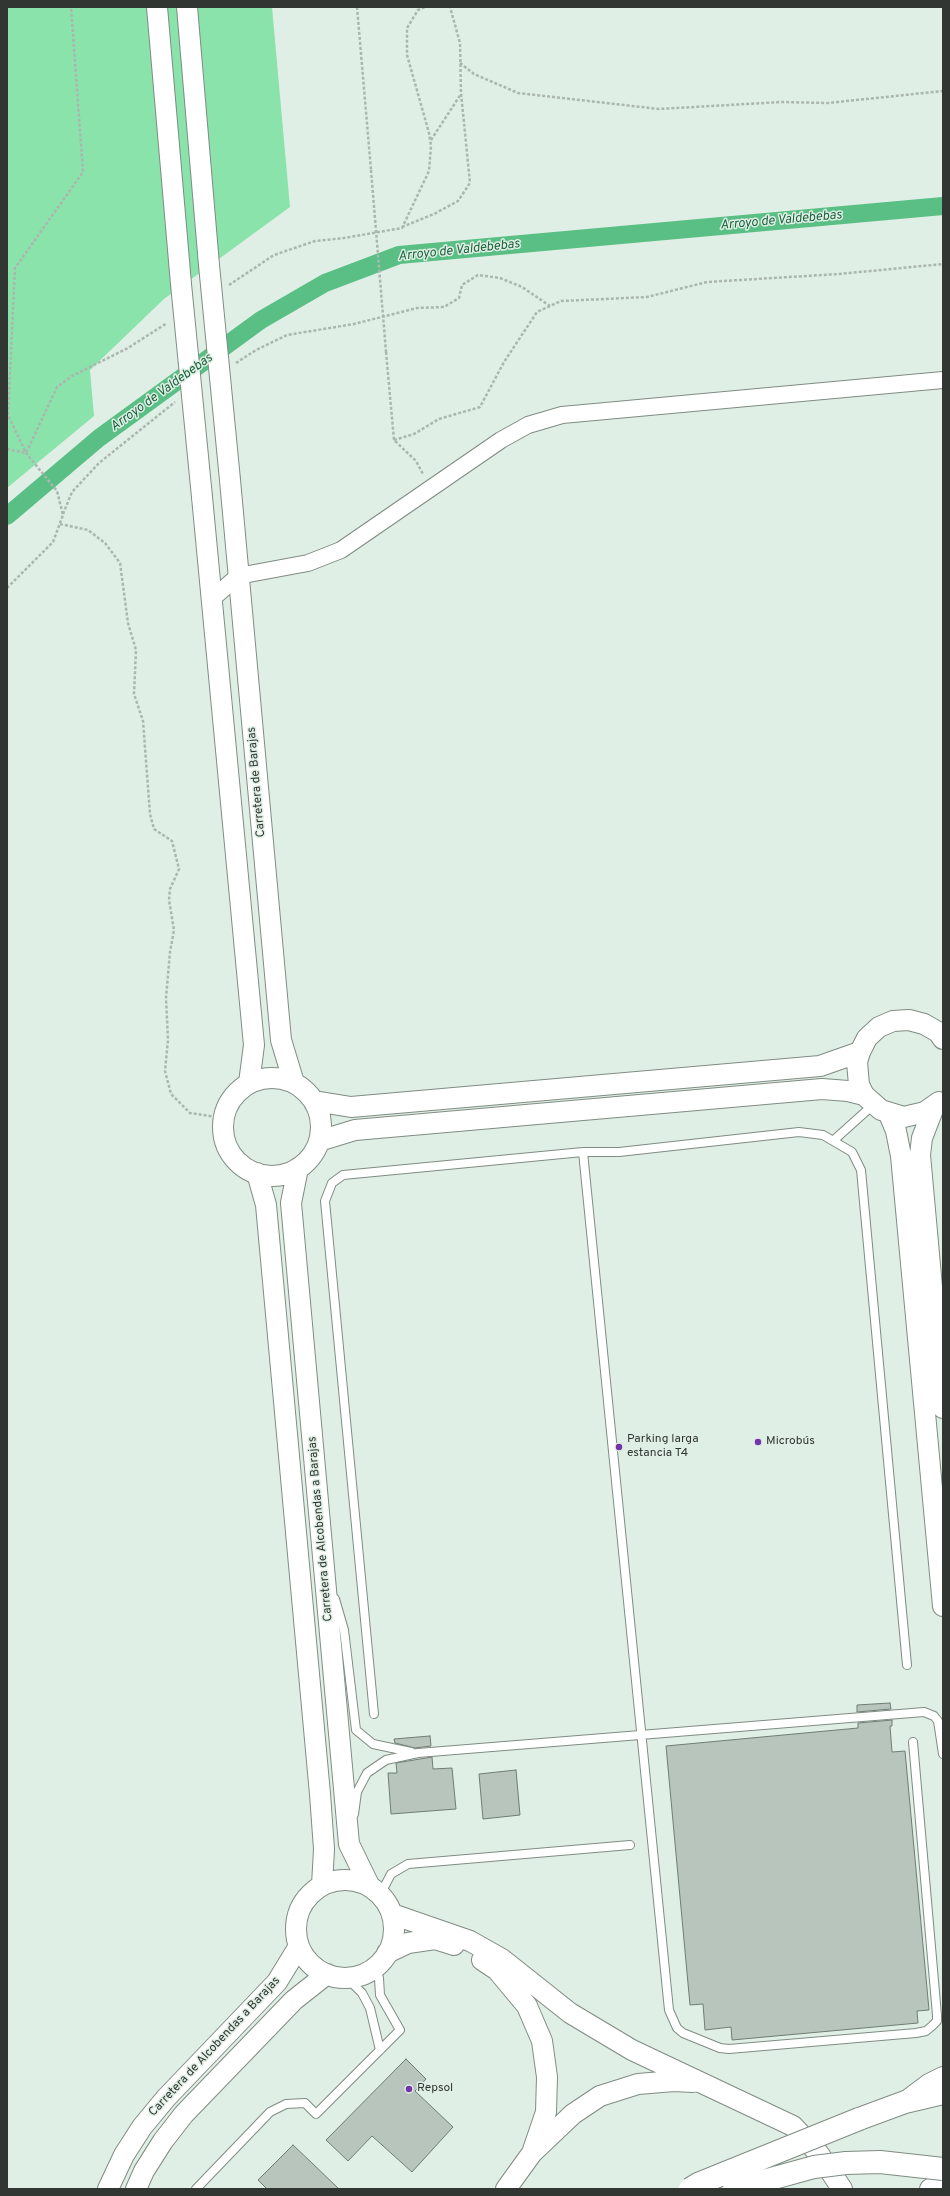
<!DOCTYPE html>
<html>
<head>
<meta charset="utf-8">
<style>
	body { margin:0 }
	#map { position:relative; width:950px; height:2196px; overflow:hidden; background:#e0efe5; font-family:Overpass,sans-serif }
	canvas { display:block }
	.frame { position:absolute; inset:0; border:8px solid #313632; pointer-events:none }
</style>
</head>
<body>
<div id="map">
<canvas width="950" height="2196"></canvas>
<div class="frame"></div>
</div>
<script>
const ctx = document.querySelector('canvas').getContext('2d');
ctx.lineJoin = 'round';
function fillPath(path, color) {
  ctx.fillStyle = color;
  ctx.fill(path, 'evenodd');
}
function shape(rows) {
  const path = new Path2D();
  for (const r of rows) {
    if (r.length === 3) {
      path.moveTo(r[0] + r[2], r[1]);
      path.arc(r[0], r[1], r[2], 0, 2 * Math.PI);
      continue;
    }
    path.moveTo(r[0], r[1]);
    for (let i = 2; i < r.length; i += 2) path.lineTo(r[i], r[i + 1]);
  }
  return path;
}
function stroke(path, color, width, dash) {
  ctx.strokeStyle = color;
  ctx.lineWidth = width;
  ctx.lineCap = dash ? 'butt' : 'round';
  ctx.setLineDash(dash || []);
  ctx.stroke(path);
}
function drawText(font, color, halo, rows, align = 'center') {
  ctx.font = font + ' Overpass,sans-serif';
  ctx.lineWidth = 3;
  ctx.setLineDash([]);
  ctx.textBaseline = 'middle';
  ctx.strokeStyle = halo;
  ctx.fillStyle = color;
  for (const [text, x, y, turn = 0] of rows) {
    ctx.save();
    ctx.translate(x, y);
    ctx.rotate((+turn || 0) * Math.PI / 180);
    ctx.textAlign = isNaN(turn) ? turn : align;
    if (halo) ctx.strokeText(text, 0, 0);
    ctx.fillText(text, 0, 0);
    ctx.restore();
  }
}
fillPath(shape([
	[7,7,272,7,290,207,164,299,90,370,94,416,7,488]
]), '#8be3ac');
stroke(shape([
	[7,516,99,438,261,320,325,283,399,255,943,206]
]), '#5abf84', 18);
const building = shape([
	[890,1703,891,1709,857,1712,857,1705,890,1703],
	[892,1720,892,1726,890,1726,892,1752,905,1751,929,2010,917,2011,918,2023,732,2040,731,2027,705,2030,703,2004,690,2005,666,1746,858,1728,858,1723,892,1720],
	[430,1736,431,1746,415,1748,395,1743,394,1739,430,1736],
	[432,1757,433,1769,452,1768,456,1809,391,1814,388,1773,397,1773,396,1763,432,1757],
	[516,1770,520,1815,483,1819,479,1774,516,1770],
	[406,2059,426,2079,415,2091,453,2127,412,2172,372,2136,348,2161,326,2140,406,2059],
	[293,2145,312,2163,339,2189,267,2189,258,2180,293,2145]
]);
fillPath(building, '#b7c5bc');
stroke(building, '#6f7c73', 1);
const service = shape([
	[834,1140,873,1105],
	[583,1152,669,2010,677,2028,683,2033,720,2048,729,2049,916,2033,926,2031,932,2026,937,2021,937,2015,913,1742],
	[335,1599,344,1630,356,1730,373,1744,411,1752],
	[374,1714,325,1201,332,1183,343,1175,583,1152,619,1152,799,1132,823,1135,852,1152,861,1170,907,1665],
	[354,1814,357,1792,367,1773,386,1760,418,1753,924,1712,934,1716,938,1721,943,1754],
	[380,1895,391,1874,408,1864,630,1845],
	[346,1977,362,1993,370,2008,380,2050],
	[196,2189,270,2112,286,2104,305,2103,316,2114,400,2030,380,1995,379,1978,375,1967]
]);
const minor = shape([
	[212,599,238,576,308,563,341,550,501,440,528,425,562,415,943,380]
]);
const tertiary = shape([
	[157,7,181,284],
	[187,7,209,265],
	[230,480,281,1040,294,1083],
	[202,497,254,1045,249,1083],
	[272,1127,49],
	[314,1101,351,1107,820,1066,860,1052],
	[939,1102,925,1112,904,1117,881,1110,864,1095,859,1085,857,1062,860,1052,867,1038,879,1027,893,1021,909,1020,924,1024,938,1032,943,1039],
	[934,1107,922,1138,920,1155,943,1408],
	[889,1114,896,1131,901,1156,943,1606],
	[319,1141,355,1130,822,1089,848,1091,864,1095],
	[298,1168,291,1203,349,1844,370,1887],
	[257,1173,266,1205,320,1794,324,1849,322,1885],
	[345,1929,49],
	[392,1914,470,1941,502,1959,570,2013,632,2050,793,2126,819,2154,842,2189],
	[387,1953,408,1943,435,1939,454,1945],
	[482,1960,497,1970,527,2006,542,2041,547,2077,546,2112,532,2153],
	[905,2102,929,2084,943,2077],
	[108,2189,124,2155,142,2127,166,2098,277,1982,299,1946],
	[136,2189,144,2171,163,2141,184,2114,294,2000,327,1974],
	[506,2189,532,2153,573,2114,600,2096,638,2084,674,2081,693,2082],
	[930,2189,943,2181]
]);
const motorway = shape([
	[859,2119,905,2102,943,2093]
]);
stroke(service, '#7f8c83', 10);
stroke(minor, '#7f8c83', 18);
stroke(tertiary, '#7f8c83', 22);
stroke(motorway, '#7f8c83', 24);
stroke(shape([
	[357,7,371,170],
	[460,63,474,74,518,93,659,109,781,102,828,103,943,91],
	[431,140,461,94],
	[402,227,434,214,458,201,470,183,461,93,460,43,450,7],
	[229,285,274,255,315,241,344,238,402,228,429,171,431,146,429,133,407,55,407,28,418,10,425,7],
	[386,352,394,440,416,461,423,474],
	[236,363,256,350,287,335,354,324,417,308,444,307,459,298,462,285,478,275,500,278,522,287,550,306],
	[394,440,414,434,439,419,480,407,504,362,537,312,561,301,647,297,707,282,839,274,943,264],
	[7,449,26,453,57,387,72,376,128,348,167,323],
	[63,514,72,492,99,463,175,402],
	[60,524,88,530,105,543,120,563,128,623,136,650,134,694,143,721,150,814,154,829,172,841,179,869,170,889,169,900,174,930,170,952,166,998,168,1040,165,1071,171,1094,190,1113,224,1118],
	[7,588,53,542,63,515,57,491,26,453,8,415,15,268,83,172,71,7]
]), '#aab6ae', 2.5, [3, 2]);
stroke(service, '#fff', 8);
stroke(minor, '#fff', 16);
stroke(tertiary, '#fff', 20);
stroke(motorway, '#fff', 22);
const tertiaryBridge = shape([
	[209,265,230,480],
	[181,284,202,497]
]);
const motorwayBridge = shape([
	[690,2189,698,2184,859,2119],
	[734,2189,814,2167,846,2163,880,2162,943,2169]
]);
stroke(tertiaryBridge, '#7f8c83', 22, []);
stroke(motorwayBridge, '#7f8c83', 24, []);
stroke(shape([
	[371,170,386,352]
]), '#aab6ae', 2.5, [3, 2]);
stroke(tertiaryBridge, '#fff', 20);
stroke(motorwayBridge, '#fff', 22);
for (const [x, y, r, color] of [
	[758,1442,4,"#7434a9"],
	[619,1447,4,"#7434a9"],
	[409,2089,4,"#7434a9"]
]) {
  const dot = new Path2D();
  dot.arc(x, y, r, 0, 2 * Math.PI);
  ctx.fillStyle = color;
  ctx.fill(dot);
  stroke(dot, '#e0efe5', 1.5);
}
drawText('12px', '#313632', '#e0efe5', [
	["Carretera de Barajas",257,782,-95],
	["Carretera de Alcobendas a Barajas",321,1529,-95],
	["Carretera de Alcobendas a Barajas",215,2047,-47]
]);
drawText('12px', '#313632', '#e0efe5', [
	["Parking larga",627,1440],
	["estancia T4",627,1454],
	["Microbús",766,1442],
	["Repsol",417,2089]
], 'left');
drawText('italic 13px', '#1a633c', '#e0efe5', [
	["Arroyo de Valdebebas",781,221,-5],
	["Arroyo de Valdebebas",459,251,-6],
	["Arroyo de Valdebebas",162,393,-36]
]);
</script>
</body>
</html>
